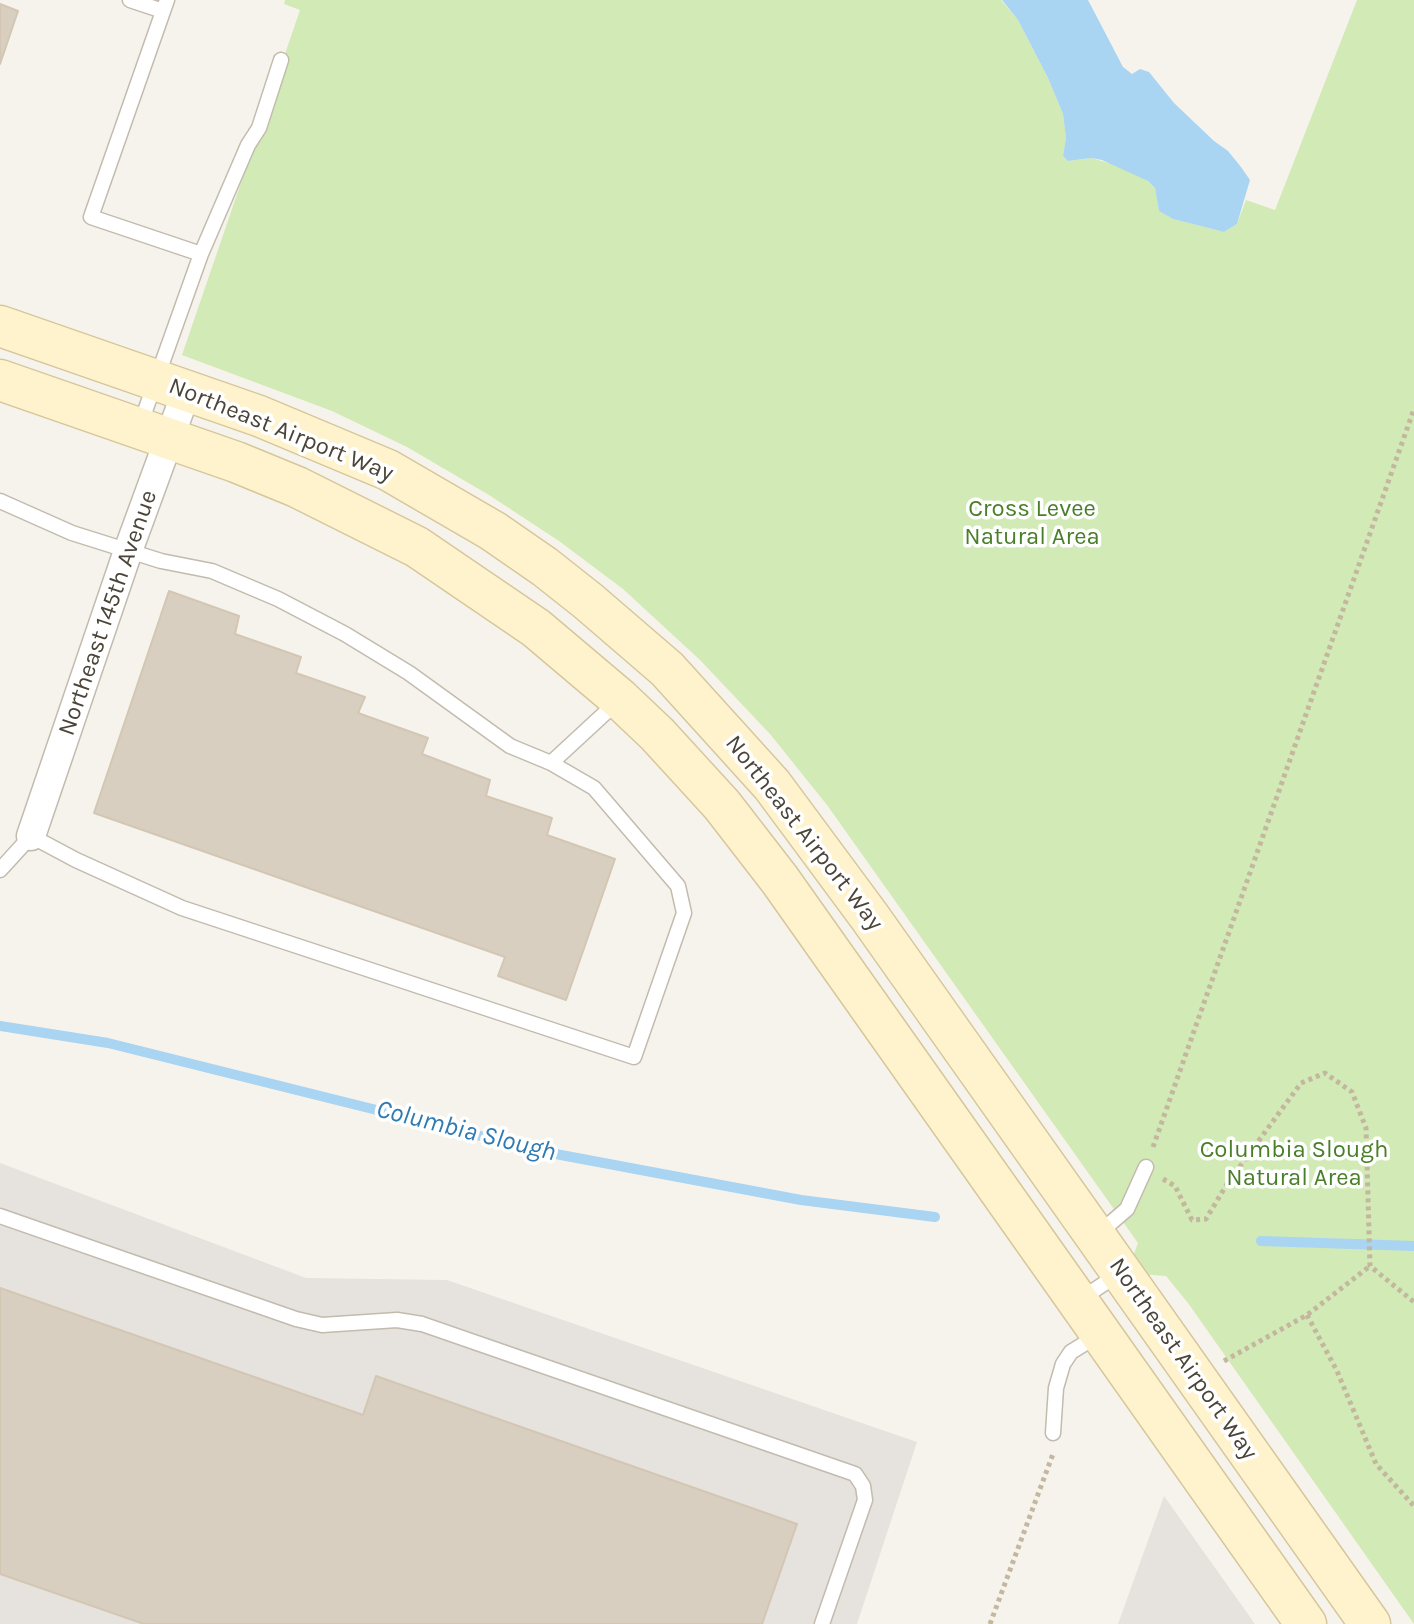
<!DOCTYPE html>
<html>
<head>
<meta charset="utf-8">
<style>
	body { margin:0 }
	canvas { display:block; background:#f6f3ec }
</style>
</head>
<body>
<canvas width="1414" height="1624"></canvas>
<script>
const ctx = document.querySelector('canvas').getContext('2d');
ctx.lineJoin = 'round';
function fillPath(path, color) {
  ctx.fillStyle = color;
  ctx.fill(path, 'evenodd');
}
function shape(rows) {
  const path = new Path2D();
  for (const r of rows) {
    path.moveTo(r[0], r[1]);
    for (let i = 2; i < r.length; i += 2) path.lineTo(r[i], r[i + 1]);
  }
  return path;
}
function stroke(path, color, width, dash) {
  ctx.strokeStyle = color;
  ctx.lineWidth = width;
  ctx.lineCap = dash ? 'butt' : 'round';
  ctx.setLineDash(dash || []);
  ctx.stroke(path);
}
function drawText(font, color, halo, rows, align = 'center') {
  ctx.font = font + ' Karla,sans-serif';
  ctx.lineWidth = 7;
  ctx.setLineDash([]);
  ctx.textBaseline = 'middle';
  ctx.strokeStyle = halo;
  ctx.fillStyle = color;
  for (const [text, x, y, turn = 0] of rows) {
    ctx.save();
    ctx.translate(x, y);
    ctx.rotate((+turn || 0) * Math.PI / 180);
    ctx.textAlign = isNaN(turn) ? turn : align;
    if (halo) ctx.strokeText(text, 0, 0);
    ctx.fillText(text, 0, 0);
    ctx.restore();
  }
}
fillPath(shape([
	[0,1163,306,1278,447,1280,917,1442,857,1624,0,1624],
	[1164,1496,1255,1624,1118,1624]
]), '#e6e2dd');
fillPath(shape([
	[285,0,1001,0,1018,20,1048,78,1063,114,1066,138,1063,156,1068,161,1091,158,1123,167,1148,181,1155,188,1159,211,1173,219,1224,232,1237,224,1246,200,1275,210,1357,0,1414,0,1414,1624,1188,1303,1166,1276,1127,1273,1138,1243,827,805,770,734,700,660,623,589,559,541,489,495,407,447,332,411,182,355,300,10,284,4]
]), '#d2eab5');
fillPath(shape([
	[1002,0,1088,0,1123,67,1132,74,1140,69,1149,72,1174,103,1214,141,1228,151,1241,167,1250,180,1237,224,1224,232,1173,219,1159,211,1155,188,1148,181,1102,160,1091,158,1068,161,1063,156,1066,138,1063,114,1048,78,1018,20]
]), '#a9d4f2');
stroke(shape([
	[0,1026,108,1043,545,1152,801,1200,935,1217],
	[1261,1241,1414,1246]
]), '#a9d4f2', 10);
const building = shape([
	[0,4,18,11,0,64,0,4],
	[169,591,239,616,235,634,301,657,296,673,365,697,358,713,428,738,422,754,490,780,486,796,552,818,547,835,615,859,566,1000,498,976,505,957,94,813,169,591],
	[0,1288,363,1415,376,1376,797,1524,762,1624,144,1624,0,1574,0,1288]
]);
fillPath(building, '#d8cfc1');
stroke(building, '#d3c7b4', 2);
const service = shape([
	[130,0,163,11],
	[201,254,248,145,259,128,281,60],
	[139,428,201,254,91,217,167,0],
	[0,501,72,533,161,561,212,571,278,599,345,634,409,673,510,746,551,763,594,788,678,886,684,913,634,1057,182,908,76,860,31,836,0,870],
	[551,763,617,702],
	[0,1216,296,1319,322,1325,397,1320,422,1324,855,1474,863,1486,865,1500,822,1624],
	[1098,1234,1127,1209,1146,1167],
	[1081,1299,1120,1273],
	[1053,1433,1056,1388,1063,1364,1071,1352,1100,1334]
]);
const minor = shape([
	[31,836,128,551,187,390]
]);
const secondary = shape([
	[0,326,259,416,388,470,493,531,545,567,588,601,667,669,772,785,869,916,1370,1624],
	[0,380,236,462,297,487,417,547,536,628,620,699,657,734,722,805,780,880,1306,1624]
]);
stroke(service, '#c2bbae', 17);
stroke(minor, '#c2bbae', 31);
stroke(secondary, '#d6c79b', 43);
stroke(shape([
	[1153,1147,1414,409],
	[1163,1179,1175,1186,1192,1220,1206,1219,1227,1184,1301,1083,1325,1073,1352,1092,1366,1128,1370,1266,1414,1302],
	[1307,1315,1337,1371,1376,1464,1414,1506],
	[1224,1361,1307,1315,1370,1266],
	[990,1624,1053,1454]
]), '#c4b79f', 5, [4, 4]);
stroke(service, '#fff', 14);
stroke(minor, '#fff', 28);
stroke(secondary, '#fff3cd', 40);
drawText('24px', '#4b4439', '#fff', [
	["Northeast Airport Way",281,430,22],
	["Northeast 145th Avenue",108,613,-71],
	["Northeast Airport Way",804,833,52],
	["Northeast Airport Way",1183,1359,55]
]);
drawText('24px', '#4a7f2a', '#fff', [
	["Cross Levee",1032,509],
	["Natural Area",1032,537],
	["Columbia Slough",1294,1150],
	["Natural Area",1294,1178]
]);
drawText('italic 26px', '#2e7ab2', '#fff', [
	["Columbia Slough",466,1131,14]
]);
</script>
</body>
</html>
